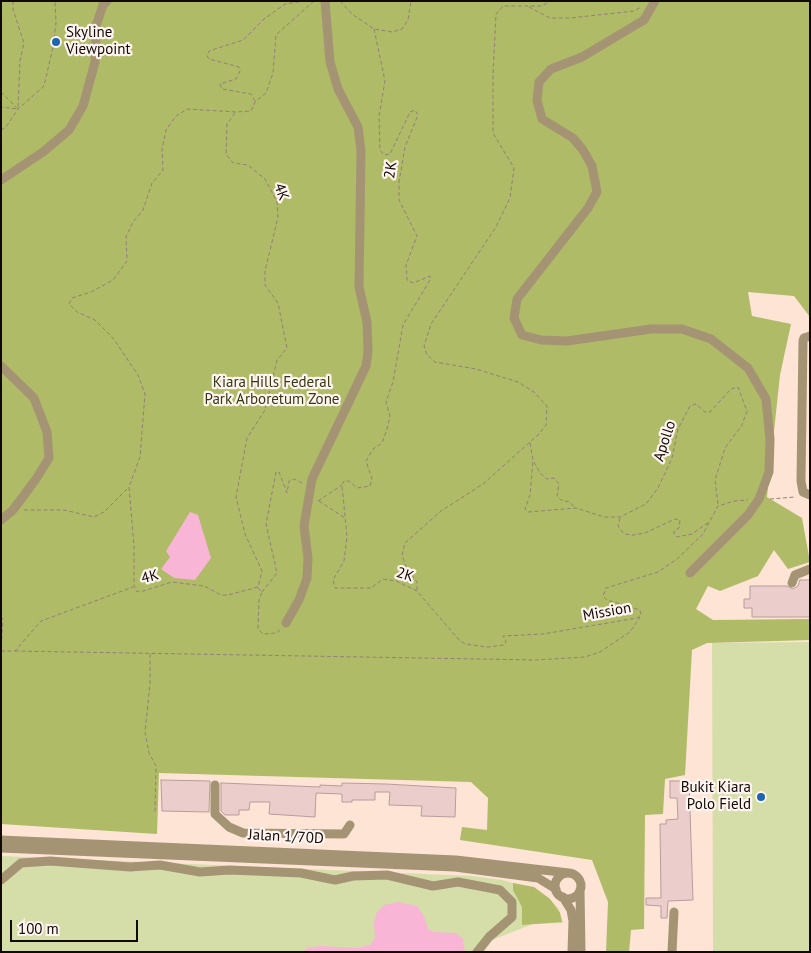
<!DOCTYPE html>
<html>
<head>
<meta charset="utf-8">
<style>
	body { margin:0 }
	#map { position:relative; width:811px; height:953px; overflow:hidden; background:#fde4d5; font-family:"PT Sans",sans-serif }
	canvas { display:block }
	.frame { position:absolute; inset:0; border:2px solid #110905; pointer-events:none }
	.scale { position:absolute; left:10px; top:920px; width:128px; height:22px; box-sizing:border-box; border:2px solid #110905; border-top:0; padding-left:6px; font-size:15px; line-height:18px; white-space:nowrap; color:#110905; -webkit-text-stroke:4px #fff4ef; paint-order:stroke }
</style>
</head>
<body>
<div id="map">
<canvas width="811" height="953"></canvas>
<div class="frame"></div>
<div class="scale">100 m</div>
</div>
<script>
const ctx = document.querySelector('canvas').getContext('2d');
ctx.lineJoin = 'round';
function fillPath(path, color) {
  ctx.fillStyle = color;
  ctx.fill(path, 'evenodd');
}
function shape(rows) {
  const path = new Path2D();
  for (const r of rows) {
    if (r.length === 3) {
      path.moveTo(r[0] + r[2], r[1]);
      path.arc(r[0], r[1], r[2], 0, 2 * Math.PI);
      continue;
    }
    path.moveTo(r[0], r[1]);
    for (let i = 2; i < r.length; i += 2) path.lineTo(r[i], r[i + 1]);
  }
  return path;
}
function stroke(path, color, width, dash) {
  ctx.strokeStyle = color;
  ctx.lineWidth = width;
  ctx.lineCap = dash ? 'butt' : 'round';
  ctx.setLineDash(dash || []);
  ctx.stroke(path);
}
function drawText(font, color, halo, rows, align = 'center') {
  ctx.font = font + ' "PT Sans",sans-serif';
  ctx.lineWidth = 4.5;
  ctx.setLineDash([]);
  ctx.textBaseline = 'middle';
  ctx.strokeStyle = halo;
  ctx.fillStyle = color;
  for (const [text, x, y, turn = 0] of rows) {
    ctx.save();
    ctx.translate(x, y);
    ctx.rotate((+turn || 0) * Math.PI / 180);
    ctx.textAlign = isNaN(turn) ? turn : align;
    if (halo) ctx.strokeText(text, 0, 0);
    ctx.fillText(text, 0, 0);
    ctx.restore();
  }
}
fillPath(shape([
	[810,642,810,952,713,952,712,643],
	[1,856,472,876,502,880,538,890,549,898,559,909,563,923,533,924,492,940,484,952,1,952]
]), '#d5dea9');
fillPath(shape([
	[1,1,810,1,810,317,794,296,748,292,752,316,791,324,780,375,767,497,802,518,810,562,788,569,774,550,758,576,720,591,708,586,696,609,713,620,810,619,810,640,707,643,692,650,685,775,665,779,663,814,645,815,644,929,631,930,629,952,606,952,608,902,592,860,460,840,462,827,487,830,488,798,471,782,159,773,157,834,1,824],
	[513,883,534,887,550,899,560,913,562,922,522,925,522,907,513,890]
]), '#afbb67');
fillPath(shape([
	[190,512,198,515,211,558,195,580,174,578,161,569,170,557,166,551],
	[398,902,417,906,424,916,428,929,434,932,456,933,463,939,465,951,303,952,307,948,320,946,356,948,370,945,375,938,374,921,377,912,384,905]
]), '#f8b5d5');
const building = shape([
	[800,580,810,580,810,617,752,617,752,608,744,608,744,599,750,599,750,586,787,586,793,589,798,586,800,580],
	[161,780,210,781,209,812,162,811,161,780],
	[670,781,689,781,693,900,668,901,667,918,661,918,661,906,646,905,646,898,661,898,660,824,666,824,666,820,678,819,677,798,670,798,670,781],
	[221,783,320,787,320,785,342,786,342,783,386,784,456,788,455,817,421,816,422,806,389,805,390,792,375,792,375,800,352,800,352,802,342,802,342,794,316,793,315,817,269,814,270,802,250,802,249,810,239,810,239,815,225,815,221,811,221,783]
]);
fillPath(building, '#ebcdcc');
stroke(building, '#b89c9b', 1);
stroke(shape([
	[13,1,13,9,24,43,20,61,18,108],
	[340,1,352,14,374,29,392,32,402,29,408,20,411,1],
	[529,7,550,18,570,18,634,11,641,7],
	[374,29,385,81,379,116,380,150,384,155,390,154,410,112,415,110,418,115,405,147,399,182,399,200,417,236,406,265,407,280,413,283,430,276,430,280,403,325,393,382,386,402,390,416,387,429,382,443,373,449,366,461,372,479,370,486,357,488,349,481,344,481,342,485,347,537,344,561,333,580,335,588,371,588,383,579,396,581,417,591,459,640,465,644,487,647,504,645,506,641,503,636,543,634,637,618,641,615,640,610,607,600,603,596,606,588,658,572,677,559,703,534,718,506,734,501,748,500],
	[1,92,18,109,1,107],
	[255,101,251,94,222,89,220,84,236,79,240,71,239,67,209,59,207,56,209,51,243,40,264,19,285,4,304,1],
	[235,113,227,124,226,154,233,163,248,165,265,179,277,202,278,217,265,271,265,285,278,303,287,348,277,360,265,410,247,438,236,497,245,534,262,571,258,587],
	[1,130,6,127,18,109,44,86,53,47,56,23,55,1],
	[530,443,533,460,530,495,525,509,528,512,576,508,604,517,620,517,646,504,658,488,672,458,678,429,690,406,696,404,705,412,710,412,731,389,738,387,747,411,742,425,725,448,715,480,718,505],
	[534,462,540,473,547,479,554,478,559,484,557,496,561,500,569,502,576,508],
	[770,499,795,497],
	[318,501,342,485],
	[319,501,345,518],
	[24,510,64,510,94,517,104,512,129,487],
	[620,518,618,526,624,534,633,535,645,533,675,519,680,520,679,528,674,531,674,534,677,537,692,534,709,522],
	[258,587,228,595,221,595,204,586,172,582,140,592,136,591,134,586,134,546,129,487,140,457,145,394,138,375,113,338,95,320,77,312,69,304,72,298,91,292,113,280,127,261,126,237,133,222,143,210,152,183,163,170,162,149,166,130,176,116,187,109,236,112,251,111,255,102,266,93,273,73,276,35,314,1],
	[258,588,262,592,259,600,258,629,263,634,276,633,280,630],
	[417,590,417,582,406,567,402,555,405,543,441,511,483,484,539,434,546,425,547,406,534,392,518,382,476,369,435,362,427,355,424,346,431,324,496,227,510,198,514,168,493,133,493,75,496,14,503,6,542,6,550,1],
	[262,592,277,573,266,524,276,472,279,472,287,493,289,481,294,479,302,483],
	[1,617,3,619,1,648],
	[1,651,15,651,41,621,133,587],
	[15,651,536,660,585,657,600,652,630,632,640,617],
	[150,654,150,684,145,732,149,753,156,766,155,813]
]), '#928177', 1, [4, 2.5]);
stroke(shape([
	[655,1,644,20,582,57,551,69,539,82,537,100,542,119,573,138,583,150,592,166,597,192,588,208,517,299,514,318,522,335,541,340,567,341,651,329,682,329,711,339,748,368,766,399,770,439,769,472,759,499,748,515,690,573],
	[1,180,43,152,69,130,83,106,95,62,96,26,103,5,107,1],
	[810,336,804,338,803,341,801,481,803,492,810,495],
	[1,366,34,398,47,432,49,458,36,479,13,510,1,520],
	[792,583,795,575,810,569],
	[286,623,299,600,307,578,308,558,304,526,312,479,356,387,366,366,368,352,367,322,359,287,361,151,358,127,338,89,330,62,325,1],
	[215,785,215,814,229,827,243,833,344,834,350,825],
	[1,840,456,860,569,873],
	[1,848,455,867,538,878,556,889],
	[568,886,13],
	[1,880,21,863,50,861,130,867,160,865,200,872,230,870,301,873,335,880,353,876,387,875,433,886,458,882,500,890,512,902,512,917,489,937,477,952],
	[580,890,581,952],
	[563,897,571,910,573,921,572,952],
	[672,952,674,912]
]), '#a59474', 9);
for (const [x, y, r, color] of [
	[56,42,5,"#1b65b4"],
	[761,797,5,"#1b65b4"]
]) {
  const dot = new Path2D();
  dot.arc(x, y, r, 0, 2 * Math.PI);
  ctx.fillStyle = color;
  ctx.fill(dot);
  stroke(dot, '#fff4ef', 2);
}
drawText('15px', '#110905', '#fff4ef', [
	["Skyline",66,33],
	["Viewpoint",66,50],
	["Bukit Kiara",751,788,"right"],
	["Polo Field",751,805,"right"]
], 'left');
drawText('15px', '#110905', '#fff4ef', [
	["2K",391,170,-82],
	["4K",281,192,69],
	["Apollo",665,441,-72],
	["2K",405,575,17],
	["4K",150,577,-15],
	["Mission",607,612,-10],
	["Jalan 1/70D",286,837,3]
]);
drawText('15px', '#333814', '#fff4ef', [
	["Kiara Hills Federal",272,383],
	["Park Arboretum Zone",272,400]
]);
</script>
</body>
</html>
